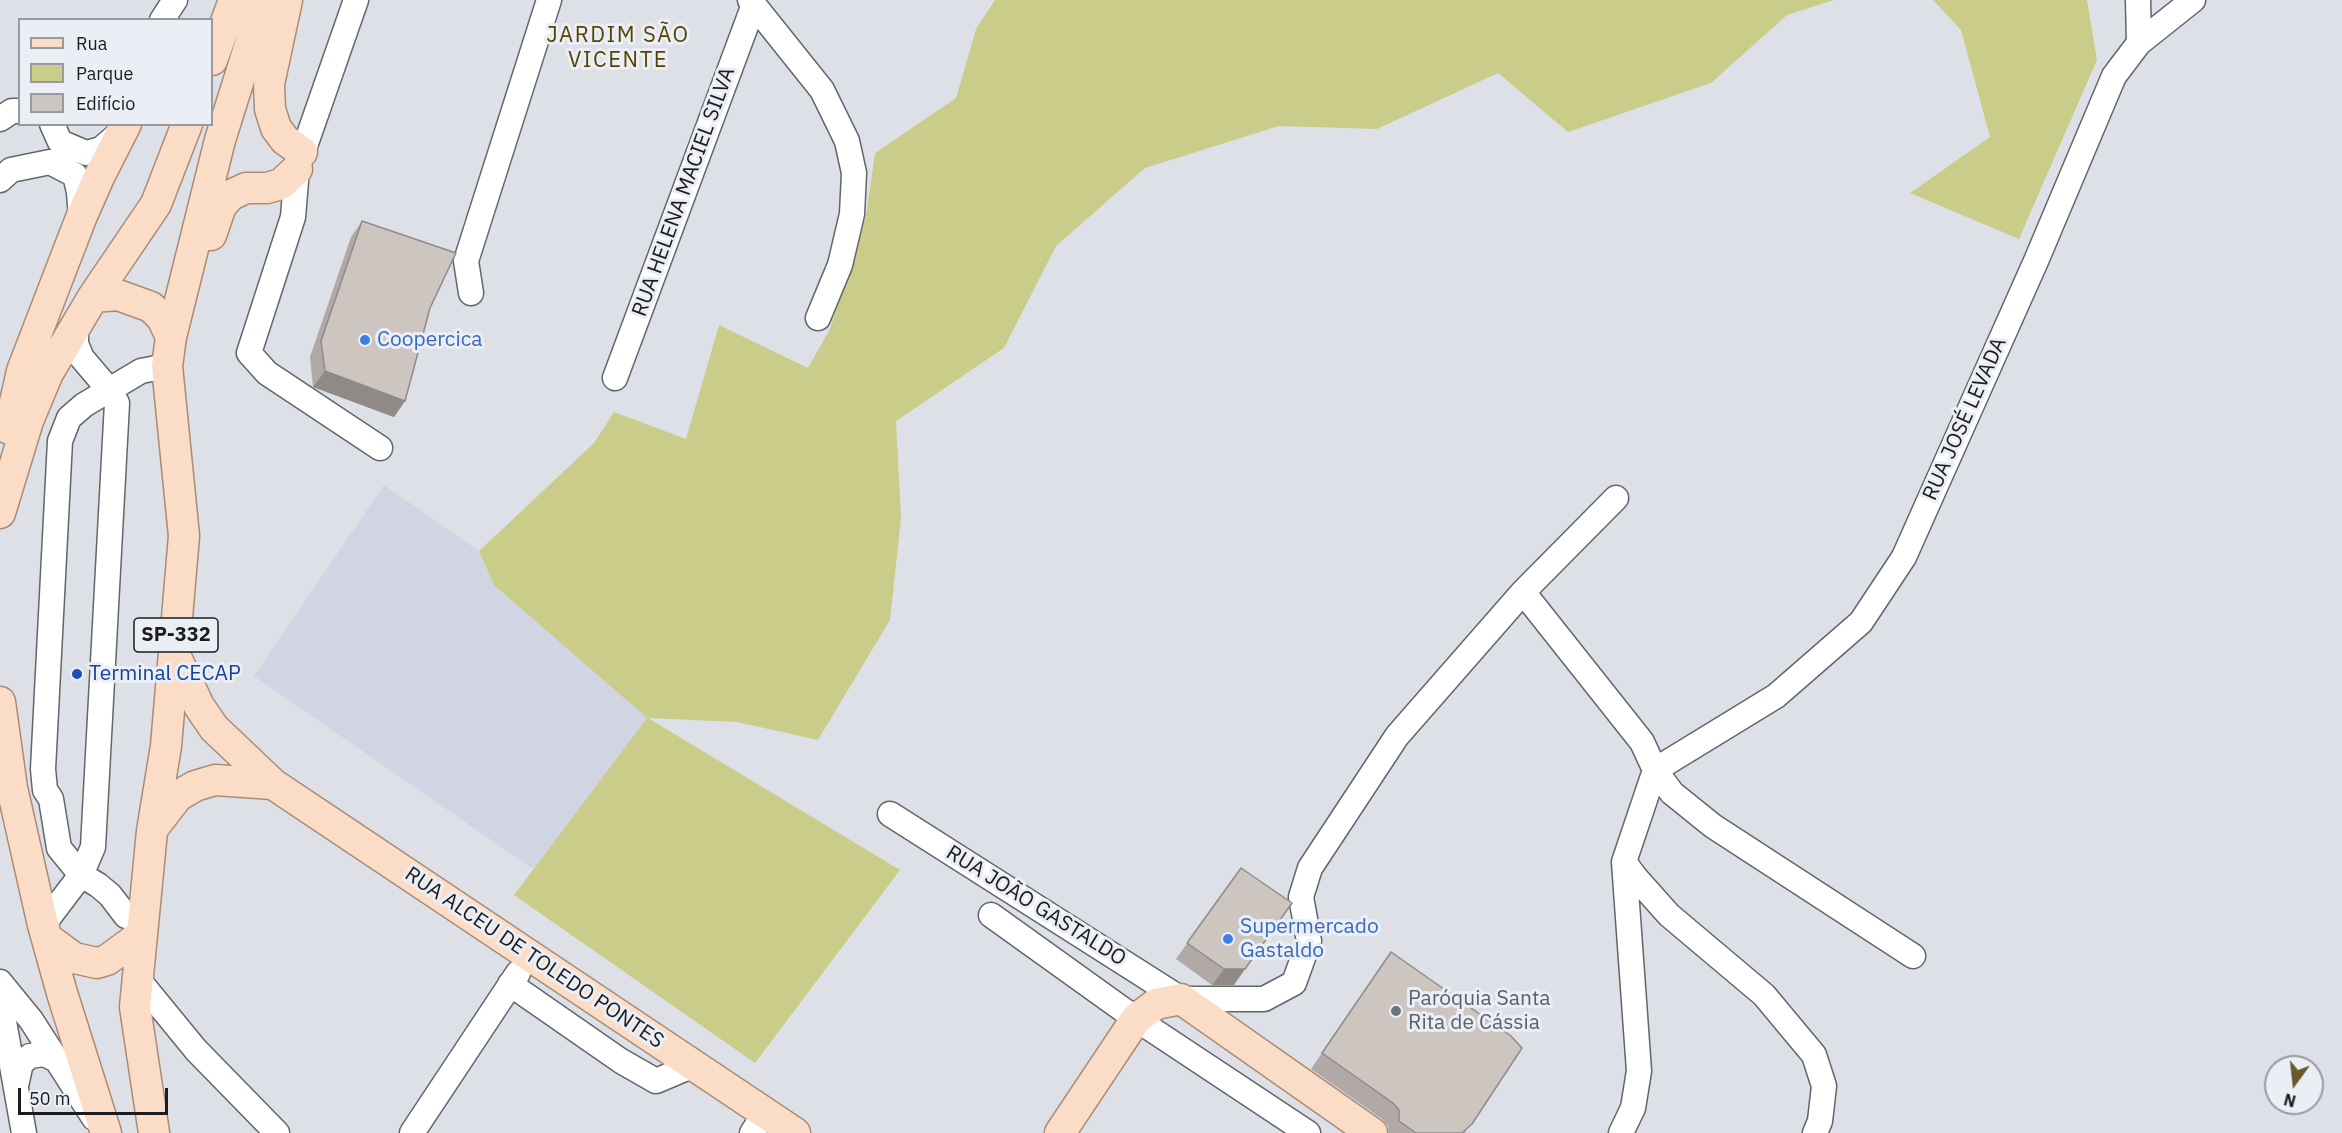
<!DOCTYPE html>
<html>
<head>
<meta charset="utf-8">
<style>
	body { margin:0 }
	#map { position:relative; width:2342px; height:1133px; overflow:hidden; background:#dee0e8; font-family:"IBM Plex Sans",sans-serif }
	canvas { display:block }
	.legend { position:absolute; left:18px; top:18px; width:195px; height:108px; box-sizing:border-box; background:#ebeef5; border:2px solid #989a9f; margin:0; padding:8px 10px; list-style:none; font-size:18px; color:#1b1c1f }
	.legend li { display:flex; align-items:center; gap:12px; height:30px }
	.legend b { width:30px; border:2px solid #989a9f }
	.north { position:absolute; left:2264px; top:1055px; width:60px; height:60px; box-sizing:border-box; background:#ebeef5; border:2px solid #989a9f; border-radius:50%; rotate:195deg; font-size:16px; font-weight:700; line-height:24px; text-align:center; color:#1b1c1f }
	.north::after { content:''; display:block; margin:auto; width:21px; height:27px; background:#6a5a28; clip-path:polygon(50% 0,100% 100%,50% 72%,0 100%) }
	.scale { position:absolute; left:18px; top:1088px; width:150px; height:27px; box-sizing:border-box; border:3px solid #1b1c1f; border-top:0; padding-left:8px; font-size:18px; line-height:21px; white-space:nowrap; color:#1b1c1f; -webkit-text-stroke:4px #ebeef5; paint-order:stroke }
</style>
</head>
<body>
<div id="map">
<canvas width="2342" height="1133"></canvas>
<ul class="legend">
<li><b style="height:8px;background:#fbddc7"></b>Rua</li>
<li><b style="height:16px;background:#cacd89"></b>Parque</li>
<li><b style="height:16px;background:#cdc5c0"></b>Edifício</li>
</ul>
<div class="north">N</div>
<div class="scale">50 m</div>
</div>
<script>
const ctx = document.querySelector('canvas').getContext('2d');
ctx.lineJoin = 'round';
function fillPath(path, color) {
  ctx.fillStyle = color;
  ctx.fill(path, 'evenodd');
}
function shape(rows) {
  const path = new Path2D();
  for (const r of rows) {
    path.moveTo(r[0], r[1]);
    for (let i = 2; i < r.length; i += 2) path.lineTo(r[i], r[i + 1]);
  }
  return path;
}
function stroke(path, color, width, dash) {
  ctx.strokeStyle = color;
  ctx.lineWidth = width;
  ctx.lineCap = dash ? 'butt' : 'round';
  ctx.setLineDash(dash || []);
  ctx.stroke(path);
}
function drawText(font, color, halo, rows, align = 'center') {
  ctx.font = font + ' "IBM Plex Sans",sans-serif';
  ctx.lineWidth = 6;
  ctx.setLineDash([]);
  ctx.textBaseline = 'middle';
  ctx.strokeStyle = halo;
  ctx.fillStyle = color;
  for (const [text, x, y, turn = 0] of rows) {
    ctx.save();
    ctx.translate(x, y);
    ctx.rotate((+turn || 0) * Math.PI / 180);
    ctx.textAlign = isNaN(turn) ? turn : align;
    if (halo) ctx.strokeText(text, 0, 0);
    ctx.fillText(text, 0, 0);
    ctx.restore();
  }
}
fillPath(shape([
	[384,485,479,551,494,585,647,718,533,869,254,676]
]), '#d0d4e3');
fillPath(shape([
	[995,0,1834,0,1787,15,1711,83,1568,132,1498,73,1377,129,1279,126,1145,168,1056,246,1004,348,896,421,901,518,890,620,818,740,737,722,648,718,900,870,755,1063,514,895,647,718,494,585,479,551,594,443,614,412,686,439,719,325,808,368,830,329,866,216,875,153,956,98,976,29],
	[1933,0,2087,0,2097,60,2019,239,1910,193,1990,137,1961,30]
]), '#cacd89');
const minor = shape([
	[356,0,297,169,293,217,249,353,267,373,380,448],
	[750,0,822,90,847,141,854,173,852,214,840,265,818,318],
	[2138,0,2139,43],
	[162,20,175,0],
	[0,119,12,111,20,111],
	[52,124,60,142,86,153,101,149,121,132],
	[0,180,11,170,50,162,75,175,79,192,81,218],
	[471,293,466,261,549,0],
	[615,378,753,7],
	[1523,592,1642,742,1655,770,1672,793,1713,826,1913,956],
	[1655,770,1776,696,1861,622,1904,557,2036,261,2114,76,2139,43,2193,0],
	[1655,770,1624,862,1636,878,1669,915,1764,995,1814,1055,1824,1086,1820,1121,1815,1133],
	[890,814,1181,999,1264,999,1294,983,1309,941,1301,897,1310,868,1397,736,1523,592,1616,498],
	[991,915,1136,1019,1308,1133],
	[143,922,126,916,110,895,98,885,81,875,59,848,51,799,45,790,43,769,60,441,69,418,84,405,141,371,167,366],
	[43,925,81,875,93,847,117,403,110,391,82,358,76,344,76,325],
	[137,978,196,1050,277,1133],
	[0,982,31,1020,94,1118],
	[510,984,621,1061,656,1081,694,1065],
	[0,999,24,1133],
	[16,1086,21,1063,30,1056,44,1054,57,1060],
	[412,1133,518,973],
	[752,1133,765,1113],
	[1621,1133,1633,1108,1639,1071,1624,862]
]);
const major = shape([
	[287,0,269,84,270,109,276,128,285,140,302,152],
	[212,60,234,0],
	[211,235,221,206,231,195,246,188,267,188,281,184,297,169],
	[93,297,118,295,151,307,162,318,171,337],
	[9,429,22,371,81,218,99,177,126,124],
	[0,513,28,421,48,373,93,297,156,204,187,124],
	[175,655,199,706,214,728,273,784,795,1133],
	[0,702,12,788,43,925,62,993,106,1133],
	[154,827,178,796,195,786,215,780,273,784],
	[47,938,74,958,97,963,107,960,140,936],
	[154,1133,135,1007,152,831,166,746,184,536,167,366,171,337,220,140,264,0],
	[1060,1133,1136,1019,1156,1004,1181,999,1372,1133]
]);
stroke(minor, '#63656c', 27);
stroke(major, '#ab8b74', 33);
stroke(minor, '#fff', 24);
stroke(major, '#fbddc7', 30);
fillPath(shape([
	[362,221,430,308,405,401,394,417,313,387,310,357,351,237],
	[1241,868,1234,985,1212,985,1176,959],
	[1391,952,1466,1133,1388,1133,1388,1126,1382,1119,1311,1069]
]), '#b0a9a5');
fillPath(shape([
	[325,371,405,401,394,417,313,387],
	[1280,919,1234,985,1212,985,1224,969]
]), '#908a86');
const building = shape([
	[362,221,456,253,430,308,405,401,325,371,321,341,362,221],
	[1241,868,1292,903,1245,969,1224,969,1187,943,1241,868],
	[1391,952,1511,1036,1522,1048,1472,1124,1462,1133,1416,1133,1399,1121,1399,1110,1393,1103,1322,1053,1391,952]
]);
fillPath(building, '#cdc5c0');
stroke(building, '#908a86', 1.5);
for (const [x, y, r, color] of [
	[365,340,6,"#3f7fe0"],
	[77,674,6,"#1a4fb4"],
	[1228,939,6,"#3f7fe0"],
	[1396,1011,6,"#6b7280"]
]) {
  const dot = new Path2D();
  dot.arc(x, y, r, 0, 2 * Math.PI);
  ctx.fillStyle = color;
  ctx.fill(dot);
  stroke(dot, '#ebeef5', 2);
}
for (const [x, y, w] of [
	[176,635,84]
]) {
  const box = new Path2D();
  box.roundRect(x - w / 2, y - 17, w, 34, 4.5);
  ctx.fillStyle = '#ebeef5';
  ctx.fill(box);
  stroke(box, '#1b1c1f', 1.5);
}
drawText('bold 20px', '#1b1c1f', null, [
	["SP-332",176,635]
]);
drawText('21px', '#1b1c1f', '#ebeef5', [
	["RUA HELENA MACIEL SILVA",684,192,-70],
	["RUA JOSÉ LEVADA",1965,419,-66],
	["RUA JOÃO GASTALDO",1036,906,32],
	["RUA ALCEU DE TOLEDO PONTES",534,958,34]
]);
drawText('21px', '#366cbe', '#ebeef5', [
	["Coopercica",377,340],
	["Supermercado",1240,927],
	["Gastaldo",1240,951]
], 'left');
drawText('21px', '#164399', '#ebeef5', [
	["Terminal CECAP",89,674]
], 'left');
drawText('21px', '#5b616d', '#ebeef5', [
	["Paróquia Santa",1408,999],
	["Rita de Cássia",1408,1023]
], 'left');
ctx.letterSpacing = '1.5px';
drawText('22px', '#554401', '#ebeef5', [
	["JARDIM SÃO",618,36],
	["VICENTE",618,61]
]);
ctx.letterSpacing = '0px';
</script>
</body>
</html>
